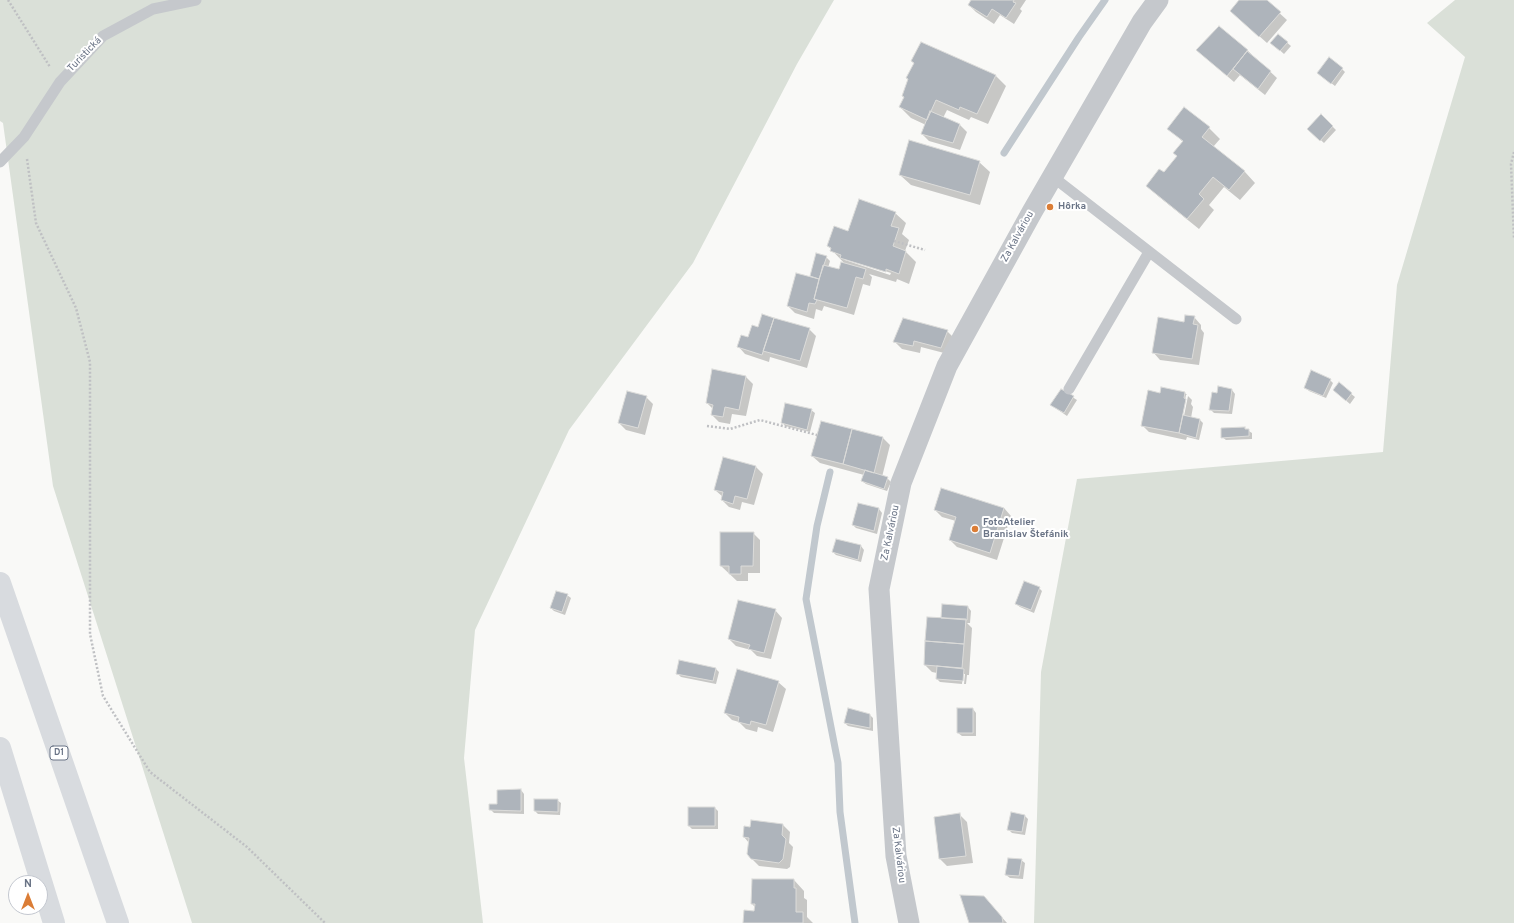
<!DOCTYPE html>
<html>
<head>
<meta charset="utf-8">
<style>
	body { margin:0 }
	#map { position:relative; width:1514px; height:923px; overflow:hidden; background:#f9f9f7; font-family:Overpass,sans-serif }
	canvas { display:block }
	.north { position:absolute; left:8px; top:875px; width:40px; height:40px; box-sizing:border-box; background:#fff; border:1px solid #c3c7cf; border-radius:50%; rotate:0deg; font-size:11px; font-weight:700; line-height:16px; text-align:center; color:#6a7486 }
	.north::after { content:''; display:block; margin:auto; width:14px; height:18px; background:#db7d36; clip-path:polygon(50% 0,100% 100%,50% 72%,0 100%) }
</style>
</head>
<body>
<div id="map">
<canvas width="1514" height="923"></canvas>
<div class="north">N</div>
</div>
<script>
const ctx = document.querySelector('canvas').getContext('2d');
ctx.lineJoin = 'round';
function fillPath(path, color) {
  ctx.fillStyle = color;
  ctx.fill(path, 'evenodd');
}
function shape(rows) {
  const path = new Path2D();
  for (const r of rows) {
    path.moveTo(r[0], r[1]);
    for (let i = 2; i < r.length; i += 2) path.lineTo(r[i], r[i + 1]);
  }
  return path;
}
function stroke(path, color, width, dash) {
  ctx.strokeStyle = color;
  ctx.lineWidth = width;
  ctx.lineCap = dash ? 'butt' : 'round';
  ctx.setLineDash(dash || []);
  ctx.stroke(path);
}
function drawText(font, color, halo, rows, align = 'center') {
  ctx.font = font + ' Overpass,sans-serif';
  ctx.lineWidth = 4;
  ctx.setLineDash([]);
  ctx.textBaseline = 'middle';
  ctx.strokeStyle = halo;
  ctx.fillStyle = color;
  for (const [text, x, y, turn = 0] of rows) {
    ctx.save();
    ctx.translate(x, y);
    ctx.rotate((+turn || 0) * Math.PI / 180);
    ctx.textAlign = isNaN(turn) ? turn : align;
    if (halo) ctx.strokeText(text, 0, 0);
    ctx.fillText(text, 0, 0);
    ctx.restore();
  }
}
fillPath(shape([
	[0,0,834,0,797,64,693,263,569,430,475,630,464,758,483,923,192,923,53,486,3,123,0,121],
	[1455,0,1514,0,1514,923,1034,923,1041,672,1077,479,1383,452,1397,285,1465,57,1427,23]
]), '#dae0d8');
fillPath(shape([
	[972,0,1026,0,1020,9,1022,11,1014,24,1000,15,994,24,976,12,969,5],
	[1241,0,1265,0,1287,20,1267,43,1231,11],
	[1278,35,1291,46,1284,54,1275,46],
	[1197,50,1247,50,1277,78,1265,95,1240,75,1234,82],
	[1342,69,1345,72,1335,86,1318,73],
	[995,75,1006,86,988,124,971,117,969,120,947,110,943,118,960,125,967,132,960,150,929,141,922,134,926,125,911,118,900,107],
	[1321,115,1336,130,1324,143,1309,129],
	[1168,128,1209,128,1220,139,1213,147,1245,172,1255,183,1240,200,1224,187,1209,205,1214,210,1199,229,1158,196,1147,186,1164,174,1178,156,1183,142],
	[979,162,990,172,980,205,911,185,900,175],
	[895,213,906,223,902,234,909,240,905,251,916,262,909,284,897,279,896,282,869,274,872,277,870,286,863,284,854,315,824,306,822,311,816,309,814,319,795,313,788,306,814,278,811,276,826,257,830,261,828,268,840,271,845,264,828,246,849,232],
	[842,257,891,273,890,275,845,260],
	[1194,317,1201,325,1201,329,1204,333,1199,365,1160,360,1153,352,1185,323],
	[758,328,809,329,816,336,807,368,770,357,769,362,745,354,738,346,749,339],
	[947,331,954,338,948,354,921,347,920,353,902,349,895,342],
	[746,377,753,384,746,416,732,414,730,424,719,422,712,415,713,409,707,403],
	[1330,380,1333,383,1326,398,1309,391,1305,387],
	[1339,384,1355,397,1350,404,1337,393],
	[1061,390,1077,400,1067,416,1051,405],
	[1232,390,1235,394,1232,414,1214,413,1210,409,1218,394],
	[1185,393,1187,395,1186,395,1182,416,1184,416,1188,396,1192,400,1191,404,1193,407,1191,418,1200,420,1203,423,1199,440,1187,437,1186,440,1149,432,1142,425,1160,394],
	[646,397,653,404,645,435,626,430,619,423],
	[811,410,815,413,810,432,785,426,782,422],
	[1244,428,1252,433,1252,439,1226,440,1222,437],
	[883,438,890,445,882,477,887,478,891,482,887,491,866,484,862,481,864,475,820,463,812,456],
	[724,458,756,467,763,474,754,505,742,502,740,510,729,507,722,500,723,497,715,490],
	[1004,508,1011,516,997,560,957,547,950,540,956,521,942,517,935,510],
	[879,509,882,513,877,534,856,528,853,525],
	[753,533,760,540,760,573,748,573,748,581,737,581,721,566],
	[836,540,861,546,864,550,861,562,836,555,833,552],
	[1039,588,1042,591,1034,613,1020,607,1016,604],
	[567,595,571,598,565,615,554,611,551,608],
	[968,607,971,611,970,623,967,623,972,628,969,675,967,675,966,684,964,684,965,674,963,674,962,684,940,682,937,679,937,673,932,672,925,665,941,619],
	[775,610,782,618,771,659,757,656,751,650,736,646,729,639],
	[680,661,716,669,719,672,716,684,681,677,678,674],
	[778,682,786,689,773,732,758,727,757,732,746,729,739,722,732,720,725,713],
	[973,709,976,713,976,736,962,736,958,733],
	[870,715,873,718,873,731,848,726,845,723],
	[521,790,524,794,524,814,494,813,490,809],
	[535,800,557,800,561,803,560,815,538,814,535,811],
	[715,808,718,811,718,829,692,829,689,826],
	[960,815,967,822,973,863,947,866,940,859],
	[1025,816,1028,819,1025,835,1012,833,1008,829],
	[752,821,783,825,790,832,789,843,793,847,790,867,787,869,759,866,751,858,749,843,744,837,751,828],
	[1021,860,1025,863,1023,879,1010,878,1006,875],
	[794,880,804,891,804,898,807,900,807,917,813,923,744,923,755,912,755,907,752,904],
	[991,905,1007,923,970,923]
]), '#0003');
stroke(shape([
	[1004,153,1079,37,1105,0],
	[830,472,817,526,806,599,838,763,840,812,855,923]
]), '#c1c8ce', 7);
const building = shape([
	[971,0,1014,0,1013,2,1016,3,1006,18,992,9,987,17,968,5,971,0],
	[1239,0,1267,0,1281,12,1259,37,1230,11,1239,0],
	[1219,26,1248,50,1227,76,1196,50,1219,26],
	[1278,34,1288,42,1280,51,1270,43,1278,34],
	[921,42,996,75,977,114,960,107,959,110,936,100,927,120,899,107,904,97,902,96,908,79,906,78,914,63,911,61,921,42],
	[1247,51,1271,71,1258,89,1233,69,1247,51],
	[1329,57,1343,68,1331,84,1317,73,1329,57],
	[1184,107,1210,127,1202,137,1245,171,1229,190,1213,177,1199,194,1204,199,1187,219,1146,186,1159,169,1164,172,1177,156,1173,153,1183,141,1167,129,1184,107],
	[930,111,960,124,953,143,921,134,930,111],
	[1321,114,1333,126,1320,141,1307,129,1321,114],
	[909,140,980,161,970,195,899,175,909,140],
	[859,199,896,212,891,226,899,228,893,246,906,251,899,274,886,269,886,272,840,258,841,255,830,251,831,248,827,246,834,226,848,231,859,199],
	[816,253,827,256,819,279,810,276,816,253],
	[841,262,866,269,863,279,856,277,847,308,814,299,823,265,839,269,841,262],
	[796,273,819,279,814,299,817,300,815,304,809,303,807,312,787,306,796,273],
	[762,314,774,318,762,355,737,347,741,335,748,337,752,325,758,327,762,314],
	[1185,315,1195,316,1193,324,1198,325,1192,359,1152,353,1158,317,1184,322,1185,315],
	[774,318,810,328,800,361,763,351,774,318],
	[903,318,948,330,941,348,914,341,913,346,893,342,903,318],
	[712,369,746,376,739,410,725,407,723,417,711,415,713,405,706,403,712,369],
	[1311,370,1331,379,1323,396,1304,388,1311,370],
	[1339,382,1352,393,1346,401,1333,390,1339,382],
	[1218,386,1232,389,1229,411,1209,410,1212,392,1217,393,1218,386],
	[1161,387,1185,392,1184,398,1186,399,1179,433,1141,426,1148,390,1160,393,1161,387],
	[1061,389,1074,396,1064,413,1050,405,1061,389],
	[627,391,647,396,638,428,618,423,627,391],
	[785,403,812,409,807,430,781,423,785,403],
	[1183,415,1200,419,1196,438,1179,433,1183,415],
	[821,421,852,429,843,464,811,456,821,421],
	[1245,427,1245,429,1249,429,1249,436,1221,438,1221,428,1245,427],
	[852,429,883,437,874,473,843,464,852,429],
	[723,457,756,466,747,499,735,496,733,504,721,500,723,492,714,490,723,457],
	[865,470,888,477,884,489,861,481,865,470],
	[941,488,1004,508,990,553,949,540,956,517,934,510,941,488],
	[858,503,879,508,874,531,852,525,858,503],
	[720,532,754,532,753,566,741,566,741,574,729,574,729,566,720,566,720,532],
	[836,539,861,545,858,560,832,552,836,539],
	[1024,581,1040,587,1031,610,1015,604,1024,581],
	[556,591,568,594,562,612,550,608,556,591],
	[738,600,776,609,764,653,748,649,750,645,728,639,738,600],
	[942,604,968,606,967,620,941,618,942,604],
	[927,617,966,619,964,644,925,641,927,617],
	[925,641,964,644,962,668,924,665,925,641],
	[679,660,716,668,713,681,676,674,679,660],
	[937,666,964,669,963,681,936,679,937,666],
	[737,669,779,681,766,725,751,721,750,725,738,722,739,717,724,713,737,669],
	[848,708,870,714,870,728,844,723,848,708],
	[957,708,973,708,973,733,957,733,957,708],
	[521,789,521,811,489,810,489,804,497,804,497,790,521,789],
	[534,799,558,799,558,812,534,811,534,799],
	[688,807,715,807,715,826,688,826,688,807],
	[1011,812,1025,815,1022,832,1007,830,1011,812],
	[960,813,966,856,939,859,934,817,960,813],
	[751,820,783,824,782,835,786,839,783,859,779,863,751,859,747,854,749,838,743,837,744,826,750,827,751,820],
	[1008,858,1022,859,1019,876,1005,875,1008,858],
	[752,879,794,879,794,888,796,888,796,912,803,912,803,923,743,923,744,910,754,911,755,904,751,904,752,879],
	[960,895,984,896,1002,917,1003,923,969,923,960,895]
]);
fillPath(building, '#aeb4bb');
stroke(building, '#dbdbd9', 1);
stroke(shape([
	[8,0,50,67],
	[1514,152,1511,164,1514,239],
	[27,159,36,223,76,308,90,362,90,634,103,696,150,772,247,847,325,923],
	[894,241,925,250],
	[707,426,730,429,760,420,817,435]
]), '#bfc0c3', 2.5, [2, 2]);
stroke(shape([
	[0,162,24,137,60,82,103,36,153,9,196,0],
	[1053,177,1236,319],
	[1069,389,1149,252]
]), '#c5c8cc', 11);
stroke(shape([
	[909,923,896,856,879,589,901,483,947,366,1032,212,1142,22,1158,0]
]), '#c5c8cc', 21);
stroke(shape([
	[0,583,118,923],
	[0,748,54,923]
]), '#d8dbdf', 22);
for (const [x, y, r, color] of [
	[1050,207,4,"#db7d36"],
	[975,529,4,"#db7d36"]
]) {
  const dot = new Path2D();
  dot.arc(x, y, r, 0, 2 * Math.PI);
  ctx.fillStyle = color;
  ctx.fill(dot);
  stroke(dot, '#fff', 1.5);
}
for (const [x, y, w] of [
	[59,753,18]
]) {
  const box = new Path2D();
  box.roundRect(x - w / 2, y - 7, w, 14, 3);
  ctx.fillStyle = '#fff';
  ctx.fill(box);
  stroke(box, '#6a7486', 1);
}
drawText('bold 9px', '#6a7486', null, [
	["D1",59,753]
]);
drawText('10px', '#6a7486', '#fff', [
	["Turistická",85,55,-46],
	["Za Kalváriou",1018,237,-61],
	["Za Kalváriou",891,533,-78],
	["Za Kalváriou",898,855,83]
]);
drawText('bold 10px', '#6a7486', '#fff', [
	["Hôrka",1058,207],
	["FotoAtelier",983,523],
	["Branislav Štefánik",983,535]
], 'left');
</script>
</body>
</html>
